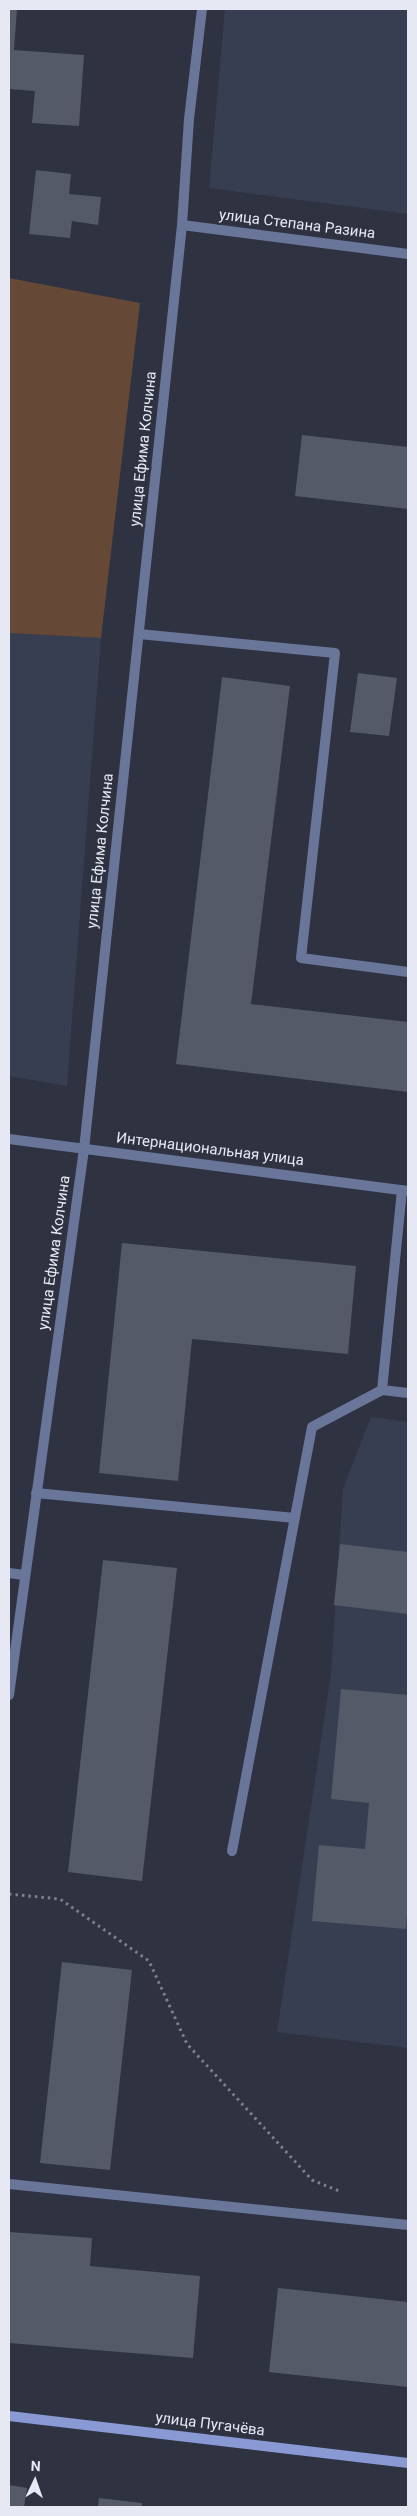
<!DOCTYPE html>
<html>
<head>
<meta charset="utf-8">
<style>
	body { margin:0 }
	#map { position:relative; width:417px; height:2516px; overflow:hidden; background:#2e3241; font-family:Roboto,sans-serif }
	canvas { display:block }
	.frame { position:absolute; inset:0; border:10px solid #e6e9f3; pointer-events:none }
	.north { position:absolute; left:10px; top:2456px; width:50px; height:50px; -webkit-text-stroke:4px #2e3241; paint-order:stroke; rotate:3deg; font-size:14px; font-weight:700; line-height:20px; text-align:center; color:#e6e9f3 }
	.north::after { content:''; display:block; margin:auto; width:18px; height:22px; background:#e6e9f3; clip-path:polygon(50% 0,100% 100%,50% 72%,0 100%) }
</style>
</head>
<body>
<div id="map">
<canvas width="417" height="2516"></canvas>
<div class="frame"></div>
<div class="north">N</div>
</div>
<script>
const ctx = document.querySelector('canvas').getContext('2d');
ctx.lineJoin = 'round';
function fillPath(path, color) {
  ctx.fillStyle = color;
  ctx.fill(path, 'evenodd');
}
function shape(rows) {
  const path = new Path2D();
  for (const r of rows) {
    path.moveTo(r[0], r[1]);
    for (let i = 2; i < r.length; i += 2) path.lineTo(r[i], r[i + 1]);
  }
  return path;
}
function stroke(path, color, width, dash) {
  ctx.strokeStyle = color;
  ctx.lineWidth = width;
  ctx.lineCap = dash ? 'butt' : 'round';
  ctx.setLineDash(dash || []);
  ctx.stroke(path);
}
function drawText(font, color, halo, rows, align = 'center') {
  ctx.font = font + ' Roboto,sans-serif';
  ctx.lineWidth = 5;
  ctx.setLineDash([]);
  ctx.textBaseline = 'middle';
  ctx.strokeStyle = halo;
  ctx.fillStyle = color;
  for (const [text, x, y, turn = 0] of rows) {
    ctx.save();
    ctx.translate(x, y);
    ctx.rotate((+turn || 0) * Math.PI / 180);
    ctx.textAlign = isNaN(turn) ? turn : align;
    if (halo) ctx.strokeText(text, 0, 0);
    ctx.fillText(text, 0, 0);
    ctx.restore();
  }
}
fillPath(shape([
	[225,9,408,9,408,214,209,188],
	[9,633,101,638,67,1086,9,1076],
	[371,1417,408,1422,408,2048,277,2032,331,1674,343,1488]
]), '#383e52');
fillPath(shape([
	[9,278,140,303,101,638,9,633]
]), '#654936');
fillPath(shape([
	[9,9,17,9,14,50,84,55,79,126,32,123,35,91,9,89],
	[36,170,71,174,69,194,101,197,98,225,72,221,70,238,29,234],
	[302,435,408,447,408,509,295,496],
	[358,673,397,678,389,736,350,732],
	[222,677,290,686,251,1004,408,1022,408,1092,176,1064],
	[122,1243,356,1266,348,1354,192,1339,178,1481,99,1473],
	[340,1544,408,1552,408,1614,334,1605],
	[103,1560,177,1568,142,1881,68,1872],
	[341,1689,408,1695,408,1899,406,1929,312,1921,319,1845,365,1849,369,1803,331,1799],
	[62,1962,132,1970,110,2170,40,2163],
	[9,2232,92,2238,90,2266,200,2276,193,2358,9,2343],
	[278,2288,408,2302,408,2387,269,2372],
	[9,2485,27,2488,24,2507,9,2507],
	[99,2498,142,2503,142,2507,98,2507]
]), '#555a69');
stroke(shape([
	[9,1894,60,1899,149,1961,187,2044,312,2180,339,2191]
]), '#7d818d', 3, [2.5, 4]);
stroke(shape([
	[139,634,335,653,301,958,408,972],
	[382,1390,408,1393],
	[36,1493,295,1518],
	[9,1573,24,1575],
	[232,1851,312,1427,382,1390,402,1190],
	[9,2184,408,2225]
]), '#6a759a', 10);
stroke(shape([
	[182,225,408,254],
	[9,1139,408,1191],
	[9,1695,84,1149,182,225,189,119,202,9]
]), '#6a759a', 10);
stroke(shape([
	[9,2416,408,2463]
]), '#8999d4', 10);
drawText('15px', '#e6e9f3', '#2e3241', [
	["улица Степана Разина",297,225,7],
	["улица Ефима Колчина",144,449,-84],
	["улица Ефима Колчина",101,851,-84],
	["Интернациональная улица",210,1150,7],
	["улица Ефима Колчина",55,1253,-82],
	["улица Пугачёва",210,2425,7]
]);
</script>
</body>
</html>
